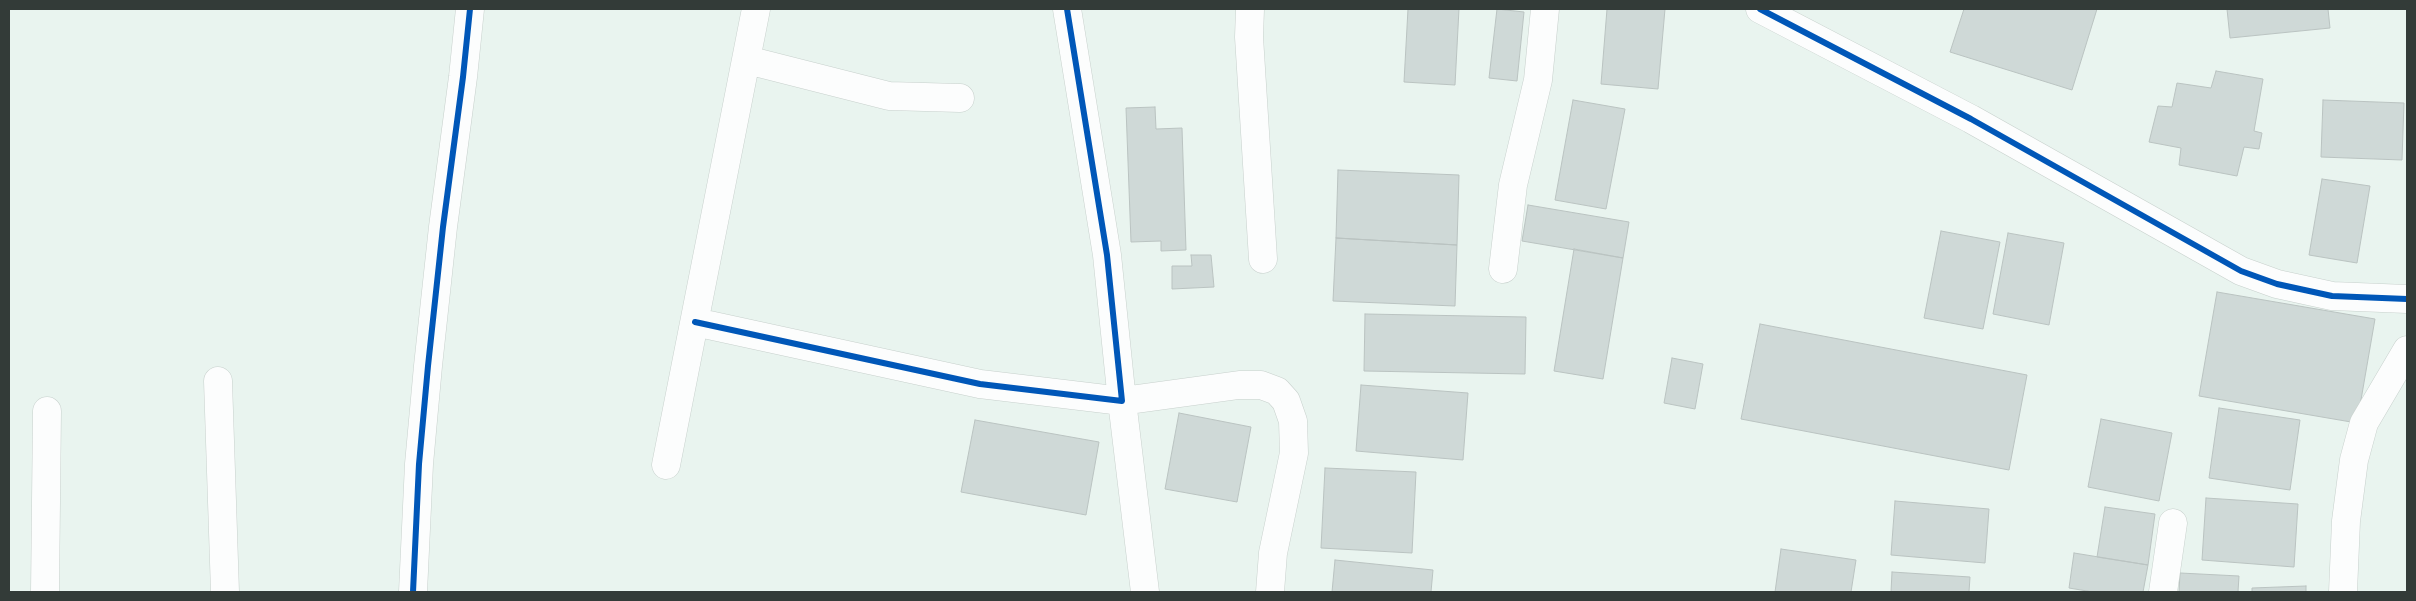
<!DOCTYPE html>
<html>
<head>
<meta charset="utf-8">
<style>
	body { margin:0 }
	#map { position:relative; width:2416px; height:601px; overflow:hidden; background:#e9f4ef; font-family:Arial,sans-serif }
	canvas { display:block }
	.frame { position:absolute; inset:0; border:10px solid #333b38; pointer-events:none }
</style>
</head>
<body>
<div id="map">
<canvas width="2416" height="601"></canvas>
<div class="frame"></div>
</div>
<script>
const ctx = document.querySelector('canvas').getContext('2d');
ctx.lineJoin = 'round';
function fillPath(path, color) {
  ctx.fillStyle = color;
  ctx.fill(path, 'evenodd');
}
function shape(rows) {
  const path = new Path2D();
  for (const r of rows) {
    path.moveTo(r[0], r[1]);
    for (let i = 2; i < r.length; i += 2) path.lineTo(r[i], r[i + 1]);
  }
  return path;
}
function stroke(path, color, width, dash) {
  ctx.strokeStyle = color;
  ctx.lineWidth = width;
  ctx.lineCap = dash ? 'butt' : 'round';
  ctx.setLineDash(dash || []);
  ctx.stroke(path);
}
const building = shape([
	[1408,9,1459,9,1455,85,1404,82,1408,9],
	[1497,9,1524,12,1517,81,1489,78,1497,9],
	[1607,9,1665,9,1658,89,1601,84,1607,9],
	[1964,9,2097,9,2072,90,1950,52,1964,9],
	[2227,9,2328,9,2330,28,2230,38,2227,9],
	[2216,71,2263,79,2254,131,2262,133,2259,149,2244,147,2237,176,2179,165,2181,148,2149,142,2158,106,2172,107,2177,83,2211,88,2216,71],
	[1573,100,1625,109,1606,209,1555,200,1573,100],
	[2323,100,2404,103,2402,160,2321,157,2323,100],
	[1155,107,1156,129,1182,128,1186,250,1161,251,1161,241,1131,242,1126,108,1155,107],
	[1338,170,1459,175,1457,245,1336,238,1338,170],
	[2322,179,2370,186,2357,263,2309,255,2322,179],
	[1528,205,1629,222,1623,258,1522,241,1528,205],
	[1941,231,2000,242,1983,329,1924,318,1941,231],
	[2008,233,2064,243,2049,325,1993,314,2008,233],
	[1336,238,1457,245,1455,306,1333,301,1336,238],
	[1574,249,1623,258,1603,379,1554,371,1574,249],
	[1191,255,1211,255,1214,287,1172,289,1172,266,1192,266,1191,255],
	[2217,292,2375,319,2357,423,2199,396,2217,292],
	[1365,314,1526,317,1525,374,1364,371,1365,314],
	[1760,324,2027,375,2009,470,1741,419,1760,324],
	[1672,358,1703,364,1695,409,1664,403,1672,358],
	[1361,385,1468,393,1463,460,1356,451,1361,385],
	[2219,408,2300,420,2290,490,2209,478,2219,408],
	[1179,413,1251,427,1237,502,1165,489,1179,413],
	[2101,419,2172,433,2159,501,2088,487,2101,419],
	[975,420,1099,442,1086,515,961,492,975,420],
	[1325,468,1416,472,1412,553,1321,548,1325,468],
	[2206,498,2298,504,2294,567,2202,560,2206,498],
	[1895,501,1989,509,1985,563,1891,555,1895,501],
	[2105,507,2155,514,2148,565,2097,557,2105,507],
	[1781,549,1856,560,1851,592,1775,592,1781,549],
	[2074,553,2148,565,2143,592,2093,592,2069,588,2074,553],
	[1335,560,1433,570,1431,592,1332,592,1335,560],
	[1892,572,1970,577,1969,592,1891,592,1892,572],
	[2180,573,2239,576,2238,592,2179,592,2180,573],
	[2306,586,2306,592,2252,592,2252,588,2306,586]
]);
fillPath(building, '#cfd9d7');
stroke(building, '#bac3c1', 1);
const minor = shape([
	[1250,9,1249,37,1263,259],
	[1760,9,1971,119,2241,271,2277,284,2332,296,2407,299],
	[747,60,889,96,960,98],
	[1503,269,1513,185,1538,80,1545,9],
	[695,322,980,384,1122,401,1107,255,1067,9],
	[218,381,225,592],
	[666,465,756,9],
	[45,592,47,411],
	[413,592,419,464,428,366,443,227,463,77,470,9],
	[1145,592,1122,401,1239,385,1261,385,1277,391,1286,401,1293,421,1294,453,1273,553,1270,592],
	[2163,592,2173,523],
	[2343,592,2346,521,2354,460,2364,423,2407,350]
]);
stroke(minor, '#c7d0cc', 29);
stroke(minor, '#fcfdfd', 28);
stroke(shape([
	[1760,9,1971,119,2241,271,2277,284,2332,296,2407,299],
	[695,322,980,384,1122,401,1107,255,1067,9],
	[413,592,419,464,428,366,443,227,463,77,470,9]
]), '#0057b8', 6);
</script>
</body>
</html>
